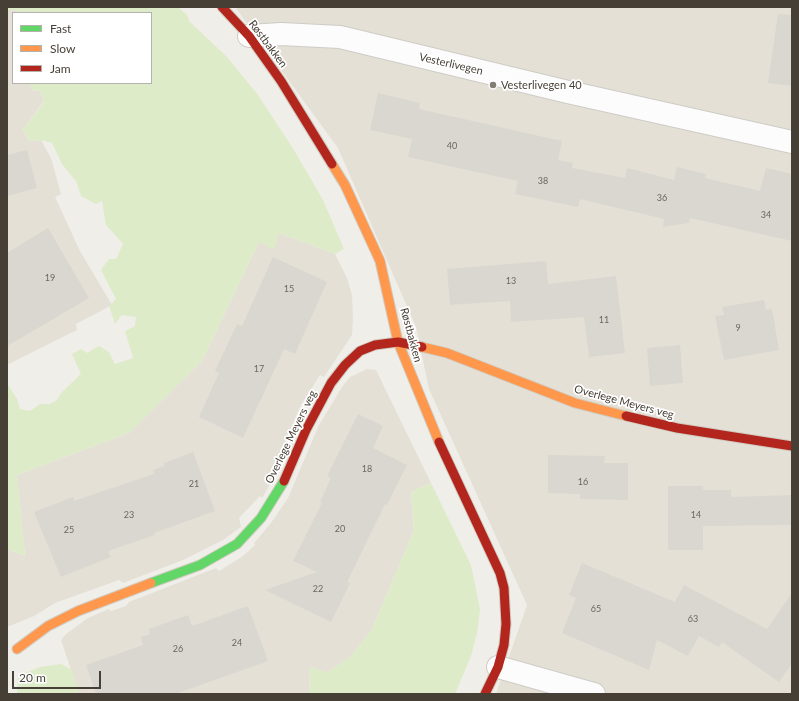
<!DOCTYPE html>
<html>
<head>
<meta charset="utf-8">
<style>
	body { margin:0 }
	#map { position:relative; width:799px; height:701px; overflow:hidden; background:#f0eee9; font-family:Lato,sans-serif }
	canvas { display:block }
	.frame { position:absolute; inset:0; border:8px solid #463f35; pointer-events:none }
	.legend { position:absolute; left:12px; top:12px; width:140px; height:72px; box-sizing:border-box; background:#fff; border:1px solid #b5b2ae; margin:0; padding:5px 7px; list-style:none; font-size:12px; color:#463f35 }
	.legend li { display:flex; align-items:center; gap:8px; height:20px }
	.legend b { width:20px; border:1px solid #b5b2ae }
	.scale { position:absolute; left:12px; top:671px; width:89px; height:18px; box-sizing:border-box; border:2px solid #463f35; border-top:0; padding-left:5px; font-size:12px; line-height:14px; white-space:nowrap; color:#463f35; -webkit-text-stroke:3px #fff; paint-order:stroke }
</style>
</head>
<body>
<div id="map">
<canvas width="799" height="701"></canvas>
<div class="frame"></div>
<ul class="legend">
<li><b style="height:5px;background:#63d668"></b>Fast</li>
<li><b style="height:5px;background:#ff974d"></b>Slow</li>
<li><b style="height:5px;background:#b3261e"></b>Jam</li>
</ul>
<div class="scale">20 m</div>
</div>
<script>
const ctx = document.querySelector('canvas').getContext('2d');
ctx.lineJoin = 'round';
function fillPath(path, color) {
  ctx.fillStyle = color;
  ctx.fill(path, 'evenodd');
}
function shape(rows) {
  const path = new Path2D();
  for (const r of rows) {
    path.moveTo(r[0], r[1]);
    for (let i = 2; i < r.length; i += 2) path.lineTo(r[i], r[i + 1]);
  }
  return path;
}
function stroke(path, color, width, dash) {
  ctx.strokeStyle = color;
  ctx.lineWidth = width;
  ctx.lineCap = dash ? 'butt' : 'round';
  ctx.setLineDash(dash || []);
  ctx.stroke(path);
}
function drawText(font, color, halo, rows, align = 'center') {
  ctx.font = font + ' Lato,sans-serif';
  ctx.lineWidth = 3.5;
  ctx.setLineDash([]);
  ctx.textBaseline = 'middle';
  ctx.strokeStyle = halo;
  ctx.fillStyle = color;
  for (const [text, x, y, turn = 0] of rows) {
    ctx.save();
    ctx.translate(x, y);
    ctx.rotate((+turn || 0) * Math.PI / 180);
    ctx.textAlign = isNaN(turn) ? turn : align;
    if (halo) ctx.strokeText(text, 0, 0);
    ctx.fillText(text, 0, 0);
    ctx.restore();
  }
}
fillPath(shape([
	[235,7,792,7,792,694,496,694,527,605,429,389,416,327,338,148],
	[7,10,17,10,19,13,13,13,13,83,30,83,32,90,40,91,44,101,23,129,29,141,41,140,51,158,61,194,55,197,80,251,112,305,76,324,77,330,7,365],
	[279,233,335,254,347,278,352,295,353,318,352,335,324,377,320,375,301,405,281,450,274,477,262,498,260,496,239,518,241,527,223,540,183,560,123,583,119,580,55,603,34,616,7,627,7,549,25,556,17,475,129,433,202,361,259,242],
	[367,369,376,370,431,483,411,492,414,530,371,631,349,658,327,673,310,667,309,694,79,694,61,640,66,634,88,618,109,609,111,611,126,606,129,602,216,568,219,571,243,556,255,545,254,543,271,523,288,498,319,425,342,387,350,377]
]), '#e4e0d6');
fillPath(shape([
	[7,7,178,7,187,15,189,21,227,57,258,95,294,150,323,200,344,249,335,254,279,233,274,250,259,242,202,361,129,433,17,475,25,556,7,549,7,383,17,399,20,409,30,411,40,404,50,404,57,400,61,393,81,374,72,354,81,349,87,353,99,346,109,352,115,364,133,358,125,331,135,326,136,317,122,315,115,324,109,306,116,299,101,270,109,259,116,259,123,244,106,225,102,201,96,204,81,196,76,181,62,164,52,143,41,140,29,141,23,129,44,102,40,91,32,90,30,83,151,83,151,13,19,13,17,10,7,10],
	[431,483,471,565,480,609,477,634,471,656,455,694,309,694,310,667,327,672,349,658,371,631,414,530,411,492],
	[61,664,72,670,79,694,17,694,18,676,40,667]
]), '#ddebc8');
fillPath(shape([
	[778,14,792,15,792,86,768,83],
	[378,93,420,103,419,109,562,141,558,160,573,163,572,168,625,178,627,168,674,180,677,167,706,174,705,178,760,191,766,168,792,174,792,241,690,218,689,223,663,227,664,219,580,199,578,207,515,194,518,181,408,157,412,139,370,130],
	[27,150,37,188,7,196,7,155],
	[48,228,89,298,7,346,7,253],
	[273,257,327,282,295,354,284,349,243,438,199,417,219,373,215,371,237,324,242,326],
	[546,261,548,284,616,276,625,353,589,357,584,317,511,322,510,301,450,305,447,269],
	[764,300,766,310,772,309,779,350,724,360,715,316,724,315,722,307],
	[680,345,683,383,650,386,647,348],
	[358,414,383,426,373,448,407,465,387,505,385,504,347,582,350,583,331,622,265,590,317,572,293,561,322,503,320,502,331,478,327,476],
	[193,452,215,511,154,533,155,535,108,551,111,557,61,577,34,512,73,497,74,501,154,474,153,470,164,466,164,463],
	[548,455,605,456,604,463,628,463,628,500,580,499,580,494,548,493],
	[668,486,703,486,703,490,731,490,731,497,792,495,792,525,703,526,703,550,668,550],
	[582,563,675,602,684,585,767,629,792,593,792,663,779,682,722,642,719,647,699,636,688,656,657,640,649,670,562,633,576,598,569,595],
	[248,606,268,661,175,694,96,694,86,665,143,645,141,637,150,634,149,629,188,615,192,626]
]), '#dad7d1');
const street = shape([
	[249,36,281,34,340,37,568,92,792,142],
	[498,667,594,694]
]);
const fast = shape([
	[151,583,200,565,237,544,261,518,284,481]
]);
const slow = shape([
	[332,164,345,185,380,261,398,342,439,442],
	[422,347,447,353,575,403,626,416],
	[17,649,48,626,78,611,151,583]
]);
const jam = shape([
	[222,7,249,36,281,81,332,164],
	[626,416,677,428,792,446],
	[439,442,500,573,504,588,506,624,504,645,498,667,485,694],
	[284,481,306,430,331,383,345,365,360,351,375,345,398,342,422,347]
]);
stroke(street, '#ceccc6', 24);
stroke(fast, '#d0cbc0', 11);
stroke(slow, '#d0cbc0', 11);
stroke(jam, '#d0cbc0', 11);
stroke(street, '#fdfcfc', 22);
stroke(fast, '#63d668', 9);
stroke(slow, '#ff974d', 9);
stroke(jam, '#b3261e', 9);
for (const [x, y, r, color] of [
	[493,85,4,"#827c74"]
]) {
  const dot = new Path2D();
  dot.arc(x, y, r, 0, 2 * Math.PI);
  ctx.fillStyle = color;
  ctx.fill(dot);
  stroke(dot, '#fff', 1.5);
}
drawText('9px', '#6c665d', null, [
	["40",452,146],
	["38",543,181],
	["36",662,198],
	["34",766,215],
	["19",50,278],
	["13",511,281],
	["15",289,289],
	["11",604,320],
	["9",738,328],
	["17",259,369],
	["18",367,469],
	["16",583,482],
	["21",194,484],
	["23",129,515],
	["14",696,515],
	["20",340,529],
	["25",69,530],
	["22",318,589],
	["65",596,609],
	["63",693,619],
	["24",237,643],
	["26",178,649]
]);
drawText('11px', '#463f35', '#fff', [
	["Røstbakken",268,44,53],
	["Vesterlivegen",451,64,13],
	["Røstbakken",411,335,75],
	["Overlege Meyers veg",624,402,15],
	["Overlege Meyers veg",291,437,-64]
]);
drawText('11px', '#463f35', '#fff', [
	["Vesterlivegen 40",501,85]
], 'left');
</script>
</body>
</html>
